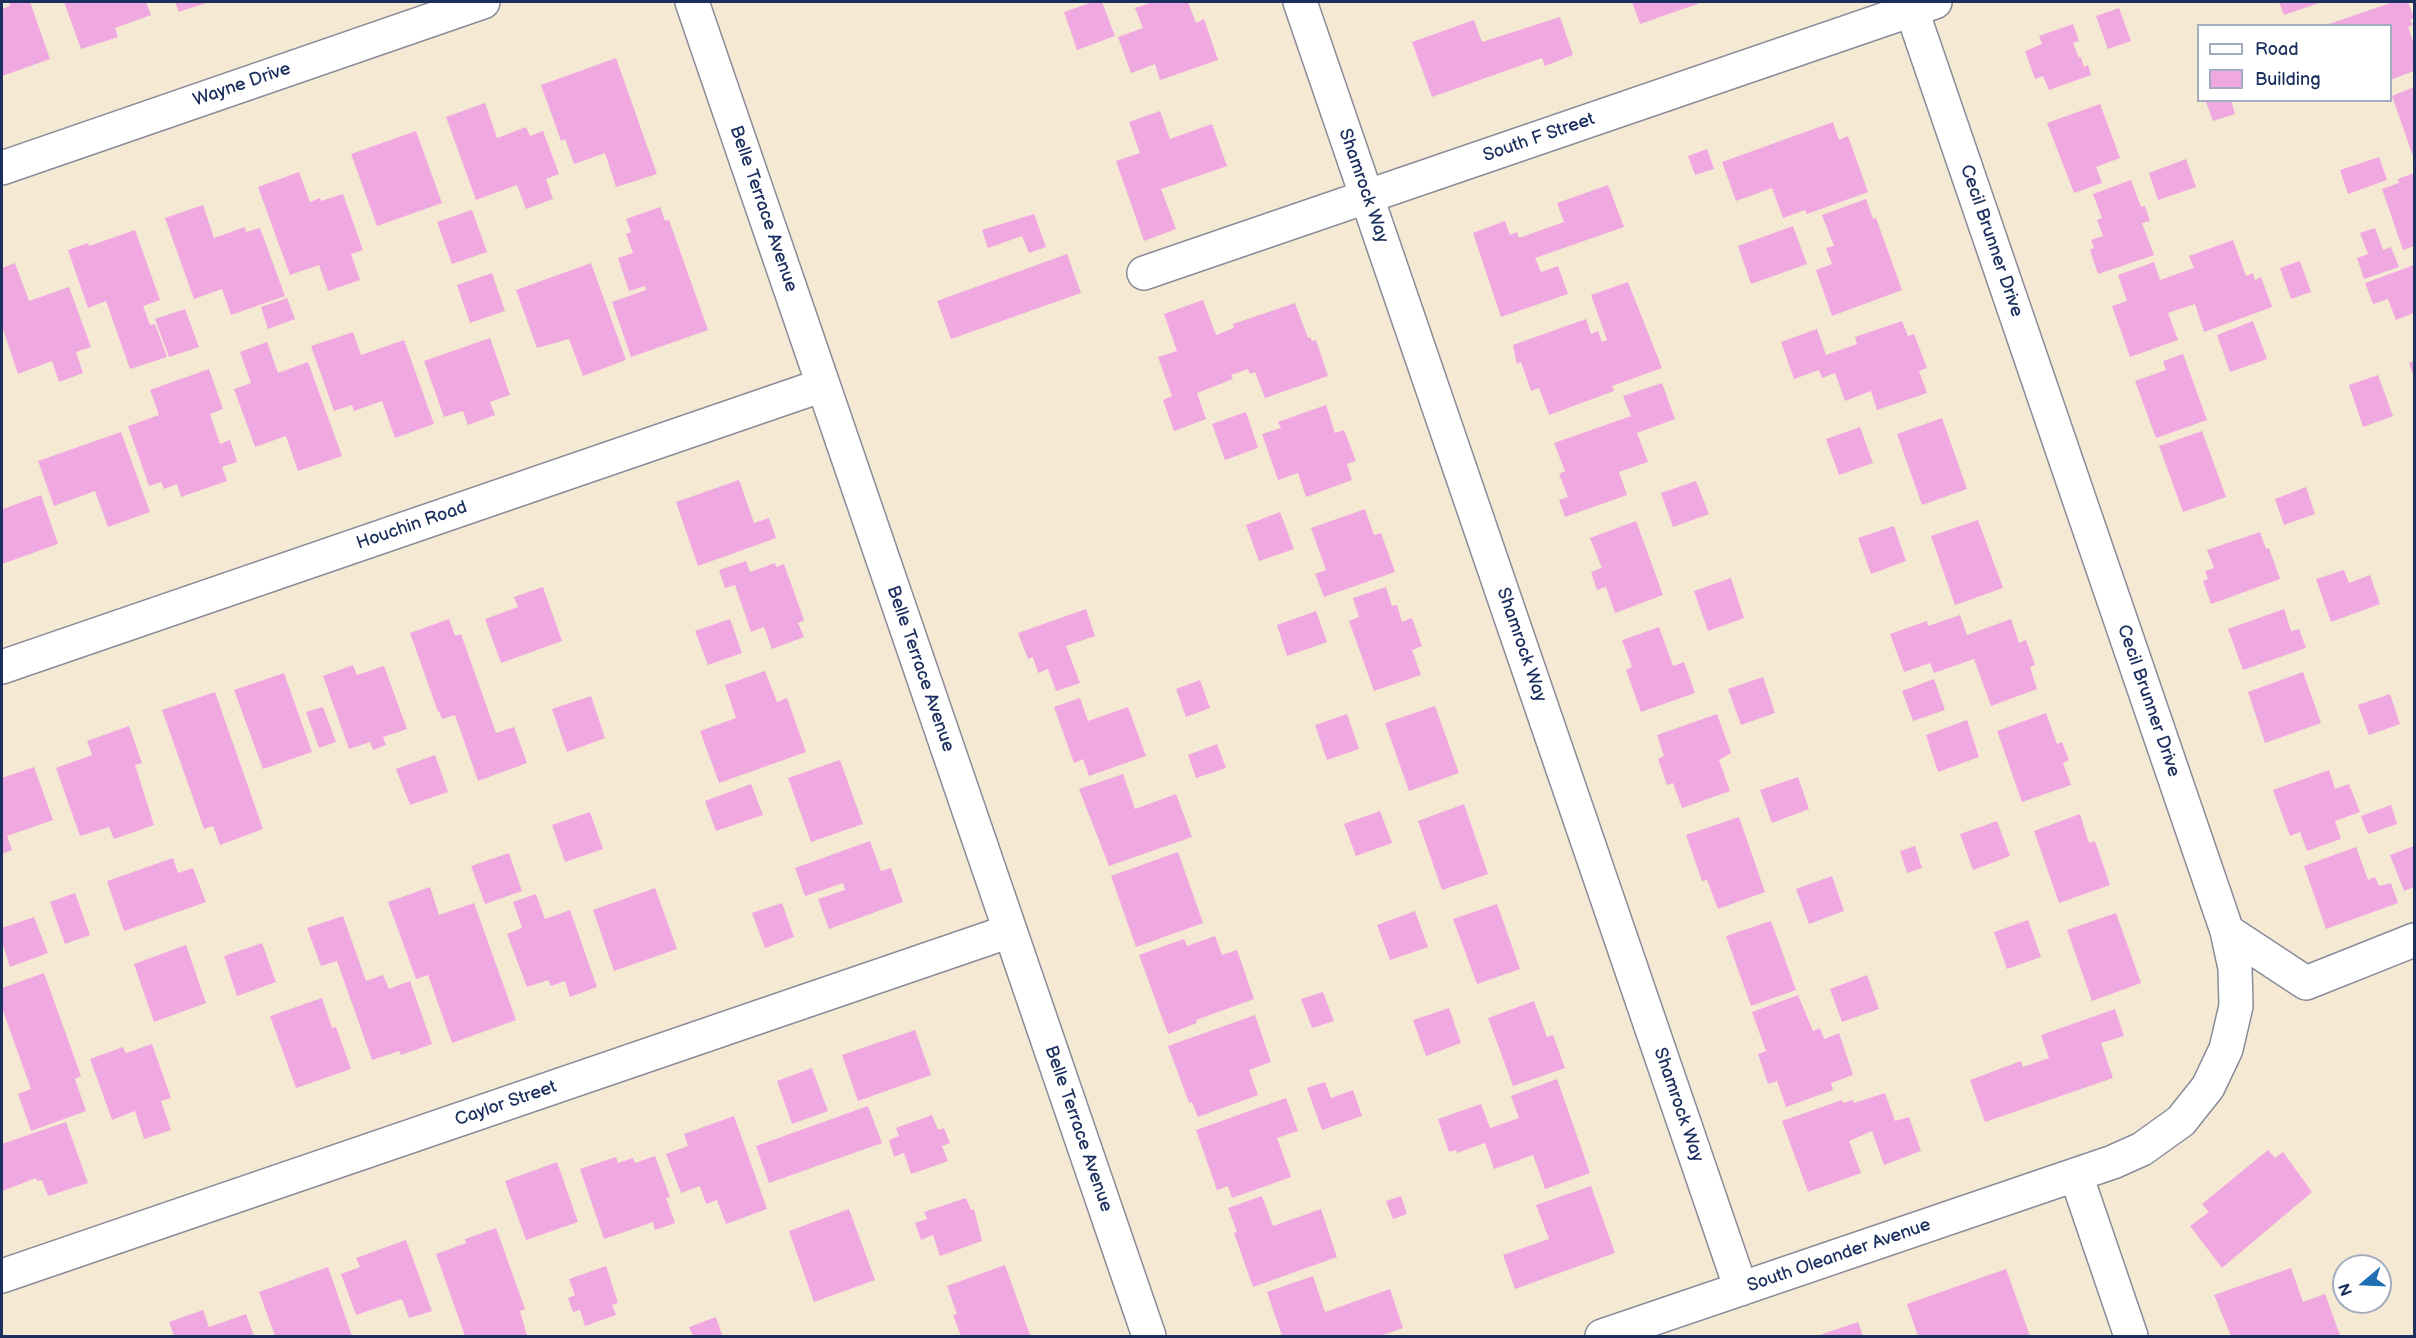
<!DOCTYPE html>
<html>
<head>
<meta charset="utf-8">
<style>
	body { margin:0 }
	#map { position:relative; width:2416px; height:1338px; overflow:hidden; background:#f5e9d4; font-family:"Balsamiq Sans",sans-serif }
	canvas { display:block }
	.frame { position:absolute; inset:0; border:3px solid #1b2f5e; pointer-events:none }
	.legend { position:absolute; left:2197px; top:24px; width:195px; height:78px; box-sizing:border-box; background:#fff; border:2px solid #a4acbf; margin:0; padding:8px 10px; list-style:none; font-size:18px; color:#1b2f5e }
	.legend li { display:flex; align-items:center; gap:12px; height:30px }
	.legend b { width:30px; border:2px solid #a4acbf }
	.north { position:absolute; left:2332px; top:1254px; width:60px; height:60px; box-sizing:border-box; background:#fff; border:2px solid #a4acbf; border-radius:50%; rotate:251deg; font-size:16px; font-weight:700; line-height:24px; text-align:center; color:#1b2f5e }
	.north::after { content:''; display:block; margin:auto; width:21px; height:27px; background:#1f6fb2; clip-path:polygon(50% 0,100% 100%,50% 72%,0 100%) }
</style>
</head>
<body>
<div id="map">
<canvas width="2416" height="1338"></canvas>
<div class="frame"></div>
<ul class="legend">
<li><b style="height:8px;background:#fff"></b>Road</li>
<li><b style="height:16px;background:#f0a9e0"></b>Building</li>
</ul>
<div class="north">N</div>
</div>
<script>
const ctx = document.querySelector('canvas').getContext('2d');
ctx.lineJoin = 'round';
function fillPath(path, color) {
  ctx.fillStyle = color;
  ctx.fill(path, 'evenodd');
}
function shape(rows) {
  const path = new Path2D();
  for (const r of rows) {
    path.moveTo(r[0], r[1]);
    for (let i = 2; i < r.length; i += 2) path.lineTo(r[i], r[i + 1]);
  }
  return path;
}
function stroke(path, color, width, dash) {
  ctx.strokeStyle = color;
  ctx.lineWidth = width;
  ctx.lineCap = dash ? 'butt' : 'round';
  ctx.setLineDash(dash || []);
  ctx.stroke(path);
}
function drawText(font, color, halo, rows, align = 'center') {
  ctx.font = font + ' "Balsamiq Sans",sans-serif';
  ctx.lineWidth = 6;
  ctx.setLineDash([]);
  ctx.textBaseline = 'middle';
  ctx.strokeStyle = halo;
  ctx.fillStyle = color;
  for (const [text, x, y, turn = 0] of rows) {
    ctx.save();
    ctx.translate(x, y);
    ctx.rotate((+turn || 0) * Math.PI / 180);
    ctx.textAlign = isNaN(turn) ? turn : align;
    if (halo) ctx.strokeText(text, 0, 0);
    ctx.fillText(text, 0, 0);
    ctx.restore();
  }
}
fillPath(shape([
	[9,2,30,2,50,59,2,76,2,9,10,6],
	[64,2,146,2,151,15,115,28,118,37,81,49],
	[175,2,209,2,179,12],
	[1093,2,1102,2,1115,36,1077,50,1064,12],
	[1153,2,1188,2,1196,23,1204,19,1218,60,1160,80,1155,64,1131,73,1118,37,1143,28,1135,8],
	[1632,2,1703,2,1640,24],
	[2279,2,2322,2,2284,15],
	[2393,2,2408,2,2414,18,2410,20,2413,25,2408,27,2414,44,2414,71,2390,80,2390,26,2326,25],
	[2119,8,2131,41,2108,49,2096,16],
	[1560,17,1573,55,1545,66,1542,58,1432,97,1412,42,1474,20,1482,42],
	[2073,24,2079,41,2073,43,2079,58,2081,57,2084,67,2088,65,2091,75,2049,90,2043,76,2035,79,2025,51,2042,44,2039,36],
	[616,58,657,174,616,187,605,153,574,164,565,139,561,141,541,85],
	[2414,87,2414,159,2392,96],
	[2209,100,2231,100,2235,114,2213,121,2206,102],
	[485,103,497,138,526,127,530,136,543,131,559,174,546,179,553,199,526,209,517,185,476,200,446,117],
	[2100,104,2120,158,2096,167,2102,183,2074,193,2047,123],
	[1160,111,1170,139,1212,124,1227,166,1161,189,1176,229,1144,241,1116,161,1140,153,1129,122],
	[1833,122,1839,140,1848,136,1868,192,1807,214,1805,210,1783,218,1772,188,1736,201,1722,162],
	[416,131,442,203,377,226,351,154],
	[1707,149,1714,169,1695,175,1688,156],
	[2379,157,2387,180,2348,194,2340,170],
	[2186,159,2196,187,2158,200,2149,173],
	[299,172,310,202,320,198,321,201,343,194,363,250,351,254,360,280,328,291,319,265,290,275,258,187],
	[2414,173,2414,246,2403,250,2382,189,2399,183,2398,179],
	[2131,180,2141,207,2145,206,2150,221,2142,223,2154,255,2098,274,2090,250,2094,248,2091,240,2103,236,2097,220,2102,218,2093,194],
	[1608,185,1624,227,1535,258,1541,272,1558,266,1568,294,1501,317,1473,233,1505,221,1510,235,1517,232,1519,238,1564,222,1557,203],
	[1866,199,1873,219,1876,218,1902,290,1832,316,1816,270,1832,264,1826,248,1834,246,1822,215],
	[203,205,214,238,245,227,246,232,260,228,285,296,231,315,222,289,194,299,165,218],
	[660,207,665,221,669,220,708,330,631,357,612,302,646,290,645,286,629,291,618,258,633,253,626,234,631,232,626,219],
	[472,210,487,252,452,264,437,222],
	[1034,214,1046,247,1029,253,1022,236,988,248,982,230],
	[1793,226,1807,264,1751,284,1738,246],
	[2375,228,2383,250,2391,247,2399,267,2364,279,2357,258,2368,254,2360,233],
	[135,230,160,300,143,306,150,325,155,324,167,357,130,369,106,301,88,308,68,250,88,243,89,246],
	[2233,240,2246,276,2253,273,2255,280,2261,277,2272,307,2204,332,2195,304,2168,313,2178,340,2130,357,2112,306,2127,301,2118,275,2154,262,2160,280,2194,268,2189,256],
	[1067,254,1081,293,951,339,937,301],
	[2300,261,2311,292,2291,299,2280,268],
	[15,263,29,301,69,287,91,347,76,352,83,373,59,382,52,361,18,374,2,326,2,268],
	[591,263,626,360,583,376,569,339,537,348,516,290],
	[2414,265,2414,313,2396,320,2388,299,2373,304,2365,283],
	[492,273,505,311,470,323,457,285],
	[1628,282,1662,368,1612,386,1614,391,1549,415,1539,388,1531,391,1521,362,1517,364,1513,345,1586,319,1591,334,1598,331,1602,342,1607,340,1591,295],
	[287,298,295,319,268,329,261,307],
	[1203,300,1216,335,1234,328,1233,324,1295,303,1308,338,1310,337,1312,341,1316,340,1328,376,1265,398,1255,372,1250,374,1248,369,1231,375,1233,379,1197,393,1206,419,1174,431,1163,400,1172,396,1158,357,1177,351,1164,314],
	[185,309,199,347,169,357,155,319],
	[1902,321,1908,336,1914,334,1927,368,1919,371,1927,393,1877,410,1871,391,1845,401,1835,373,1822,378,1819,370,1794,379,1781,342,1817,329,1826,355,1857,344,1855,337],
	[2253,321,2267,359,2230,372,2217,335],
	[353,332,361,355,404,340,434,424,395,438,382,401,354,411,352,405,334,411,311,346],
	[490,338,510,395,490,402,495,415,468,425,463,411,444,417,424,361],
	[267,342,278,373,308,362,342,456,298,471,286,436,255,447,234,389,251,383,240,352],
	[2183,354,2207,420,2156,438,2135,381,2166,370,2163,361],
	[2414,361,2414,377,2409,363],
	[209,369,223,409,210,414,220,444,230,440,237,462,222,467,227,481,181,497,177,484,164,489,161,482,149,486,128,426,159,415,150,390],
	[2378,375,2393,416,2363,427,2349,385],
	[1662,383,1675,419,1637,433,1648,462,1619,472,1627,495,1565,517,1559,500,1568,497,1559,474,1565,471,1554,443,1631,416,1623,396],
	[1326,405,1335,433,1344,430,1356,461,1347,464,1352,480,1306,497,1298,473,1278,480,1262,434,1281,428,1278,422],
	[1246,412,1258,448,1225,460,1212,424],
	[1942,418,1967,489,1922,505,1897,434],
	[1860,427,1873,463,1839,475,1826,439],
	[2202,431,2226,497,2183,512,2159,446],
	[121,432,150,512,108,527,95,491,54,506,38,461],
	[739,480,754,523,769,518,776,538,698,566,676,502],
	[1696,481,1709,514,1673,527,1661,493],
	[2306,487,2315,514,2284,525,2275,499],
	[41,495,58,544,2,564,2,505,3,509],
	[1365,509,1374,535,1381,533,1395,572,1324,597,1315,574,1326,570,1311,528],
	[1280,512,1294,549,1259,561,1246,525],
	[1978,520,2003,588,1955,605,1931,536],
	[1636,521,1663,595,1615,613,1606,587,1597,590,1591,572,1602,568,1590,538],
	[1894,526,1906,561,1871,574,1858,538],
	[2260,532,2266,549,2269,548,2280,579,2211,604,2203,581,2208,579,2205,571,2214,568,2207,550],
	[746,561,750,572,775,563,776,567,784,564,804,620,798,623,804,637,772,649,764,627,751,632,735,585,725,588,719,570],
	[2344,570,2349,583,2370,575,2380,604,2331,622,2316,579],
	[1731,578,1744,618,1708,631,1694,591],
	[543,587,562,641,501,663,485,619,518,607,514,597],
	[1386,587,1392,606,1397,605,1402,622,1412,618,1422,646,1412,650,1421,675,1374,691,1349,621,1359,617,1353,598],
	[1086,609,1095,636,1066,646,1080,683,1056,691,1048,669,1038,673,1033,657,1028,659,1018,633],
	[2284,609,2291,631,2299,629,2306,648,2243,670,2228,629],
	[1316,611,1327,642,1287,656,1277,625],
	[1960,615,1967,635,2011,619,2019,643,2026,640,2035,665,2030,667,2037,689,1991,706,1974,659,1934,673,1930,663,1904,672,1890,634,1927,621,1928,626],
	[449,619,455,636,461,634,496,733,514,727,527,763,478,781,455,715,442,719,439,711,438,712,410,633],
	[730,619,742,653,708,665,695,631],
	[1659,627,1673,666,1684,662,1695,693,1641,712,1626,670,1632,667,1622,640],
	[353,665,357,675,384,666,407,729,383,737,386,745,373,750,370,742,349,749,323,676],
	[765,671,777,702,787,698,806,752,719,783,700,731,736,718,725,685],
	[2303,672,2321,723,2265,743,2248,692],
	[284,673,312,752,263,769,234,690],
	[1763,677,1775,713,1741,725,1728,689],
	[1934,679,1945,710,1913,721,1902,691],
	[1200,680,1210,708,1186,717,1176,689],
	[215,692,263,829,220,845,213,826,204,829,162,710],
	[2390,694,2400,724,2369,735,2358,705],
	[591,696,605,738,567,752,552,709],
	[1080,698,1088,721,1128,707,1146,756,1089,776,1083,759,1074,763,1054,707],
	[1435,706,1459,773,1409,791,1385,723],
	[323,707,336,742,319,748,306,712],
	[2046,713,2057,744,2062,742,2069,760,2063,763,2071,785,2022,802,1997,731],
	[1347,714,1359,749,1327,760,1315,725],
	[1717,714,1731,753,1719,760,1730,791,1682,808,1673,783,1667,785,1658,759,1664,756,1657,735],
	[1967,720,1979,757,1938,772,1926,735],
	[129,726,142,763,135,765,154,825,114,839,109,827,80,836,56,768,92,755,87,741],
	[1217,744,1226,768,1196,778,1188,755],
	[435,755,448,792,410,805,396,769],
	[840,760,863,824,811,842,788,778],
	[34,767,53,820,7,836,12,850,2,854,2,778],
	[2329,770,2335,789,2349,784,2360,812,2335,821,2341,839,2307,851,2300,832,2290,836,2273,790],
	[1123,774,1135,809,1176,794,1192,837,1109,866,1079,789],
	[1798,777,1809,809,1772,823,1760,790],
	[751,784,763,815,716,831,705,801],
	[1464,804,1488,874,1442,890,1418,821],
	[2391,805,2397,824,2368,834,2361,816],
	[1380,811,1392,843,1356,856,1344,824],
	[590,812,603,849,565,862,552,825],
	[2080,814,2089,843,2095,841,2110,885,2059,903,2034,831],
	[1739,817,1765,892,1718,909,1707,880,1702,881,1686,835],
	[1997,821,2010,856,1973,870,1960,834],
	[870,841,881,871,891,868,903,902,829,929,818,899,845,890,843,883,805,896,795,868],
	[1915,846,1922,868,1907,873,1900,851],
	[2414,846,2414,887,2404,891,2390,855],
	[2356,847,2368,880,2375,877,2379,886,2391,883,2398,903,2326,929,2304,866],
	[1178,852,1203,923,1136,947,1111,876],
	[509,853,522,891,485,904,471,866],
	[173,858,178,873,193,868,206,902,124,931,107,881],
	[1832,876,1844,911,1809,924,1796,889],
	[430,887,439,915,474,903,516,1020,452,1043,428,975,416,979,388,902],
	[655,888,677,949,614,971,593,910],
	[75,893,90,935,65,944,50,902],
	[536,894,545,919,570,910,597,987,570,997,565,981,551,986,548,980,527,987,507,934,522,928,513,902],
	[782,903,794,937,765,948,752,913],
	[1497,904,1520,969,1477,984,1453,919],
	[1415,911,1428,947,1390,960,1377,925],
	[2116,913,2141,983,2092,1001,2067,930],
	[343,916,366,981,383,975,389,989,410,981,432,1044,401,1055,399,1051,372,1060,337,961,321,966,307,928],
	[34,917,48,953,10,967,2,942,2,928],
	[2028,920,2041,957,2007,969,1994,932],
	[1771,921,1796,990,1751,1006,1726,936],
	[1215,936,1222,955,1237,950,1254,999,1196,1020,1197,1023,1168,1034,1139,955,1184,939,1187,946],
	[262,943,276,982,237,996,224,956],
	[186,945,206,1003,154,1022,134,964],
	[44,973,81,1076,75,1079,86,1111,31,1131,18,1094,31,1089,2,1008,2,988],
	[1867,975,1879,1009,1842,1022,1830,989],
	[1323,992,1334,1021,1312,1028,1301,999],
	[1798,995,1813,1031,1820,1028,1824,1039,1839,1033,1853,1075,1831,1083,1833,1090,1786,1107,1777,1081,1768,1084,1758,1054,1766,1051,1752,1012],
	[322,998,332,1028,336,1027,351,1069,296,1088,270,1016],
	[1534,1001,1547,1037,1553,1035,1565,1068,1513,1086,1488,1018],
	[1449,1008,1461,1043,1426,1056,1413,1020],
	[2115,1009,2124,1036,2101,1043,2113,1078,1985,1122,1970,1080,2021,1061,2023,1067,2049,1058,2041,1035],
	[1255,1015,1271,1062,1249,1070,1258,1095,1198,1117,1192,1102,1189,1103,1168,1046],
	[915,1030,931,1075,858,1101,842,1055],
	[152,1044,171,1098,161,1101,171,1130,144,1139,135,1111,112,1120,90,1059,123,1047,126,1053],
	[812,1068,828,1111,792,1124,777,1081],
	[1557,1079,1590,1173,1545,1189,1533,1155,1494,1169,1485,1143,1457,1153,1456,1150,1449,1152,1438,1119,1481,1104,1490,1128,1519,1118,1511,1096],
	[1325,1082,1331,1098,1353,1090,1362,1116,1322,1130,1307,1088],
	[1885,1093,1895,1121,1909,1117,1921,1151,1884,1165,1872,1131,1865,1134,1849,1141,1861,1173,1808,1192,1782,1121,1842,1100,1843,1103,1853,1100,1854,1103],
	[1286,1098,1298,1131,1277,1138,1291,1177,1232,1198,1228,1186,1217,1190,1196,1130],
	[868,1106,882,1143,769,1183,756,1146],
	[932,1115,938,1130,944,1128,950,1143,942,1146,948,1161,911,1174,904,1153,894,1157,889,1140,899,1136,896,1128],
	[734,1116,767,1209,726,1224,717,1200,706,1204,700,1186,681,1193,666,1154,688,1146,684,1134],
	[66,1122,88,1183,48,1196,42,1180,37,1181,36,1178,2,1191,2,1144],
	[2268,1150,2275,1158,2283,1152,2312,1192,2222,1268,2190,1226,2209,1212,2202,1204],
	[655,1156,670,1197,666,1198,675,1223,655,1230,653,1222,604,1239,580,1169,616,1157,618,1163,633,1158,635,1163],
	[557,1162,578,1222,526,1240,505,1181],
	[1591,1186,1615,1253,1515,1289,1503,1255,1549,1239,1536,1205],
	[1262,1196,1273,1226,1321,1209,1337,1257,1253,1287,1234,1233,1237,1232,1228,1208],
	[1401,1196,1407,1214,1393,1219,1386,1201],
	[966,1198,971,1210,974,1209,982,1241,940,1256,933,1235,921,1240,915,1223,927,1219,924,1212],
	[849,1209,875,1280,814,1302,789,1231],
	[496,1228,525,1309,520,1311,527,1336,465,1336,436,1254,466,1243,465,1239],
	[406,1240,432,1311,409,1318,402,1299,356,1315,341,1274,360,1267,356,1258],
	[1005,1265,1030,1335,961,1336,953,1315,957,1314,947,1286],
	[606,1266,618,1303,612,1305,616,1315,585,1326,580,1310,573,1312,568,1298,575,1295,569,1279],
	[328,1267,352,1336,275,1336,259,1292],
	[2291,1268,2303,1302,2325,1294,2340,1335,2334,1336,2231,1336,2214,1295],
	[2006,1269,2030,1336,1918,1336,1907,1304],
	[1313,1276,1325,1312,1390,1289,1403,1328,1380,1336,1282,1336,1267,1292],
	[203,1310,209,1327,246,1314,254,1336,174,1336,169,1322],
	[716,1317,722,1335,693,1336,689,1327],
	[1858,1322,1863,1336,1817,1336]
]), '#f0a9e0');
const minor = shape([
	[1300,2,1741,1289],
	[2,168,483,2],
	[1144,273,1935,2],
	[2,667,823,385],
	[2227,931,2306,983,2414,940],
	[2076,1175,2131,1336],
	[2,1276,1010,931],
	[1602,1336,2113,1162,2142,1149,2181,1121,2208,1087,2226,1049,2236,1006,2235,968,2227,931,1909,2]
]);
const tertiary = shape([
	[692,2,1149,1336]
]);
stroke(minor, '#888c99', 36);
stroke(tertiary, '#888c99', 36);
stroke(minor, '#fff', 33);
stroke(tertiary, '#fff', 33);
drawText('18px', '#1b2f5e', '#fff', [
	["Wayne Drive",242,85,-19],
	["South F Street",1539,138,-19],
	["Shamrock Way",1363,186,71],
	["Belle Terrace Avenue",763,209,71],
	["Cecil Brunner Drive",1991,241,71],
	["Houchin Road",412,526,-19],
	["Shamrock Way",1521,645,71],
	["Belle Terrace Avenue",920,669,71],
	["Cecil Brunner Drive",2148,701,71],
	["Caylor Street",506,1104,-19],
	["Shamrock Way",1678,1105,71],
	["Belle Terrace Avenue",1078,1129,71],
	["South Oleander Avenue",1839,1256,-19]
]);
</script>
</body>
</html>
